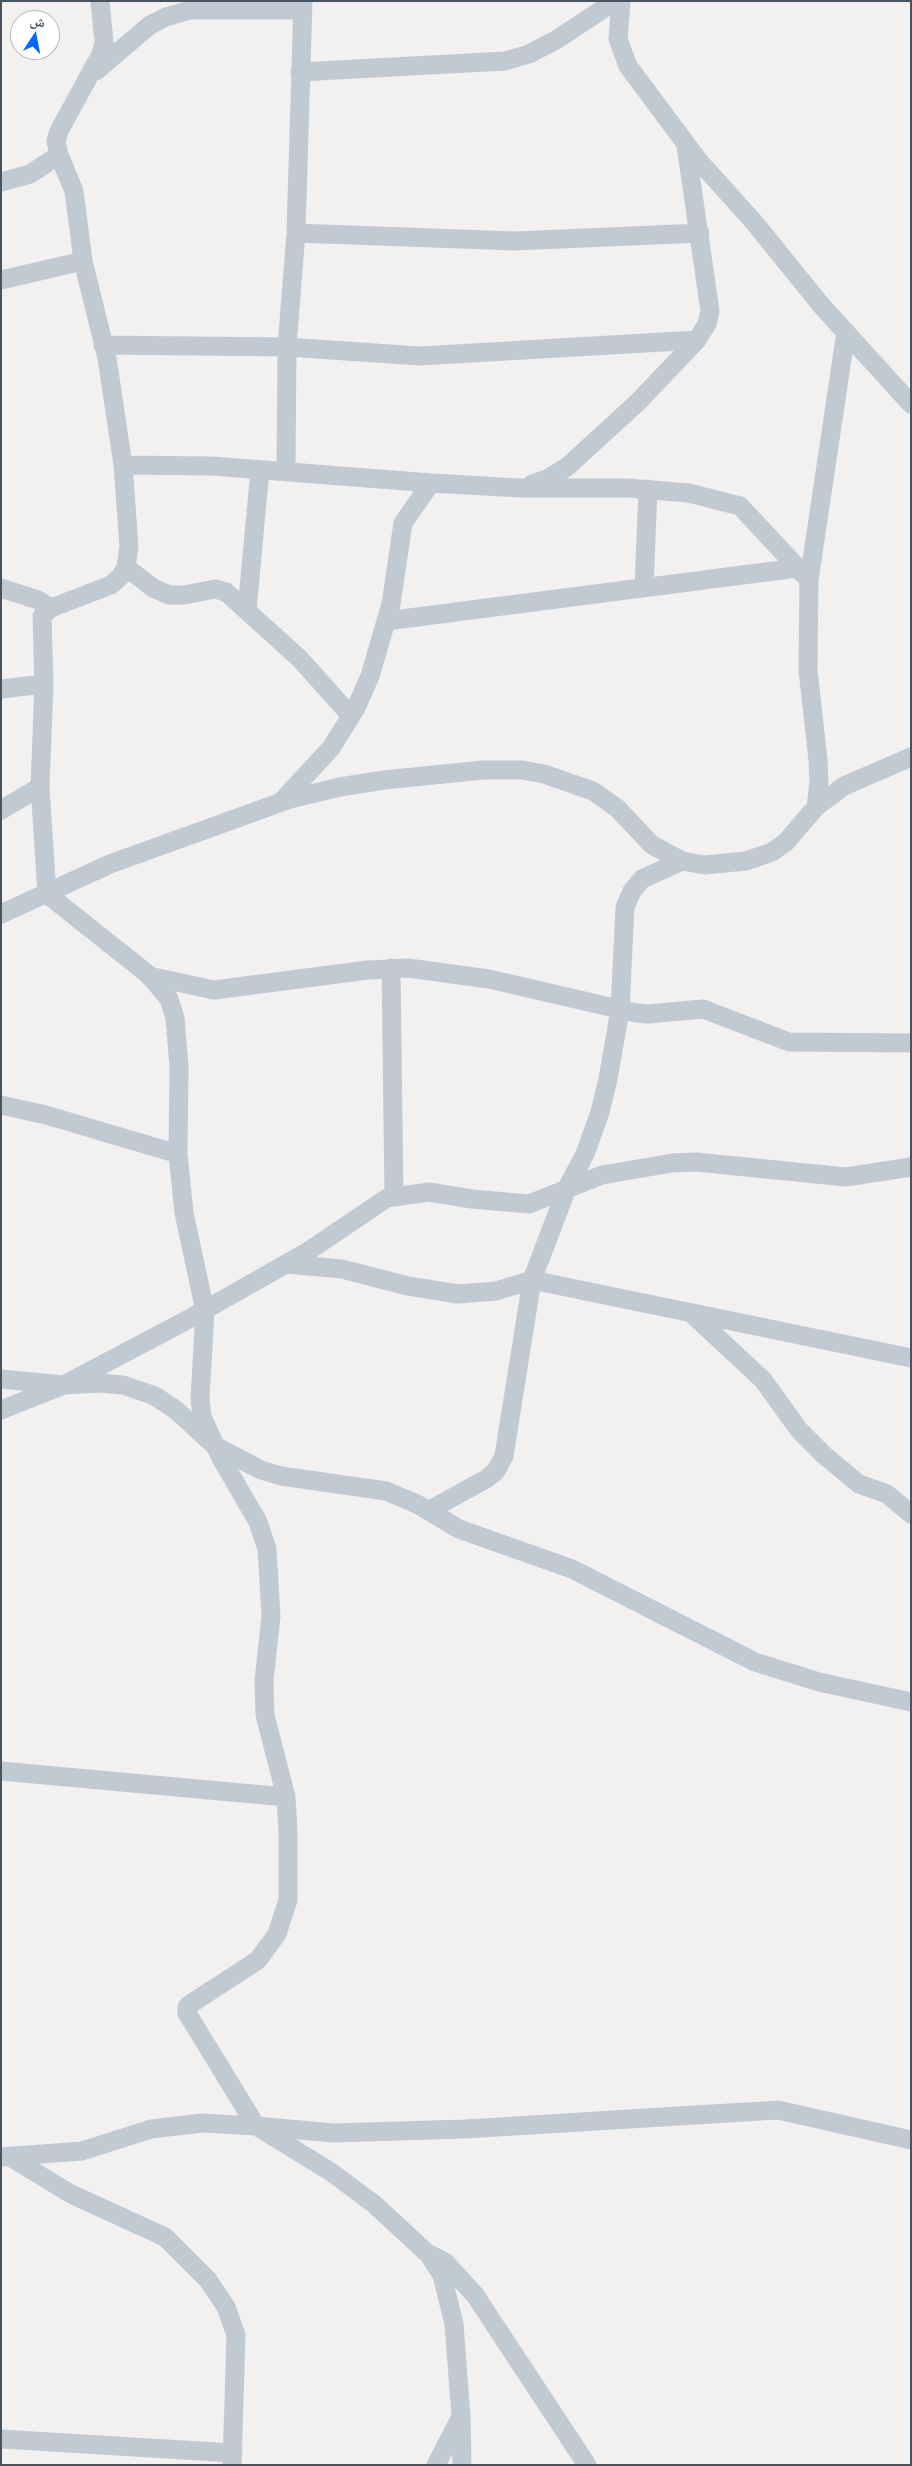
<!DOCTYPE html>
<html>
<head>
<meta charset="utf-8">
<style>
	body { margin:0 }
	#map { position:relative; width:912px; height:2466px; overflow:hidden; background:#f3f0f0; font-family:"DM Sans","Noto Naskh Arabic",sans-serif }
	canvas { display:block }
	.frame { position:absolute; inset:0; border:2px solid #465360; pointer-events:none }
	.north { position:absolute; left:10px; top:10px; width:50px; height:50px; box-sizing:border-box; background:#fff; border:1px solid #b5babf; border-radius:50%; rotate:11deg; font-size:14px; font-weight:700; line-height:20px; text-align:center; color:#465360 }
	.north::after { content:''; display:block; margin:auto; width:18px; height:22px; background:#0767f6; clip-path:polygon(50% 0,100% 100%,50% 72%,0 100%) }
</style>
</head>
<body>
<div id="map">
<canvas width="912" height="2466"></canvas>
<div class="frame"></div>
<div class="north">ش</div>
</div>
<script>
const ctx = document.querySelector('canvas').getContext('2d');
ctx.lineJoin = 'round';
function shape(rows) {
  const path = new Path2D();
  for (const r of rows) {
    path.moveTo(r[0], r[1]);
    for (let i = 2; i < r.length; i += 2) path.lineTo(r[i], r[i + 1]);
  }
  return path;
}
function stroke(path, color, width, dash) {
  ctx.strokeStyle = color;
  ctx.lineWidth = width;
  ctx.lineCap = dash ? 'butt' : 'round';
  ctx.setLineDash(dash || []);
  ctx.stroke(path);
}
stroke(shape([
	[100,1,104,42,101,54,59,131,56,141,59,155,74,191,83,261,107,358,123,465,129,547,126,567,121,576,111,585,51,608,42,616,44,684,40,787,47,894,149,975,169,999,175,1018,179,1067,178,1154,184,1213,205,1311,200,1398,202,1417,221,1458,258,1522,267,1549,271,1616,264,1681,265,1715,286,1797,288,1832,288,1900,277,1934,258,1960,189,2005,187,2007,187,2013,256,2126,333,2133,465,2129,778,2110,911,2140],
	[621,1,618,39,628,66,698,160,753,221,821,305,911,404],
	[96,71,150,25,166,17,190,10,301,10],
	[300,72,505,61,529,54,556,40,615,1],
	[1,182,30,174,59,155],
	[296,233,515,241,700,233],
	[1,280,83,261],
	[103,345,287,347,420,356,697,340],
	[123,465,212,466,431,483,520,488,627,488,689,493,740,506,809,580],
	[286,472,287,347,296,233,303,1],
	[532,484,547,479,567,467,638,402,697,340,707,324,710,311,686,146],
	[126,567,153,588,169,595,184,595,215,589,226,592,300,659,351,716],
	[644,587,648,489],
	[1,588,38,600,51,608],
	[247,610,260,470],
	[386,621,797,568],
	[1,689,44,684],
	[281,802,331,748,356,708,370,676,391,604,403,523,431,483],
	[816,807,819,783,818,760,808,670,809,580,846,332],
	[1,810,40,787],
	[1,914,110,864,290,799,340,787,384,780,483,770,522,770,544,774,593,791,617,808,652,845,682,861,704,865,746,861,772,852,786,842,816,807,844,786,911,757],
	[391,968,394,1196],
	[149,976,214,990,368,970,408,968,489,979,636,1013,648,1014,703,1009,789,1042,911,1043],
	[1,1105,46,1115,178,1154],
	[286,1264,342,1269,408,1286,458,1294,496,1291,532,1280,911,1358],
	[691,1313,763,1380,799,1430,824,1455,859,1484,887,1494,911,1514],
	[1,1379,64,1385,100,1383,123,1385,155,1396,176,1410,215,1446,261,1470,281,1476,386,1491,417,1504,459,1529,572,1569,755,1662,819,1682,911,1702],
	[1,1410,64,1385,187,1320,307,1252,387,1198,429,1192,472,1199,529,1204,602,1175,672,1163,696,1162,846,1177,911,1167],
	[428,1511,486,1479,496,1471,504,1456,532,1280,567,1188,585,1154,600,1112,608,1079,620,1010,625,907,632,891,642,879,682,861],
	[1,1771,286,1797],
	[1,2157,82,2151,151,2129,202,2123,256,2126,331,2172,374,2204,427,2253,445,2262,475,2295,587,2465],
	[10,2157,71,2194,165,2237,208,2280,226,2307,236,2335,232,2465],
	[431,2258,442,2275,454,2324,461,2417,462,2465],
	[1,2439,233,2453],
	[436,2465,460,2419]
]), '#c0cad3', 19);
</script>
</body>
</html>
